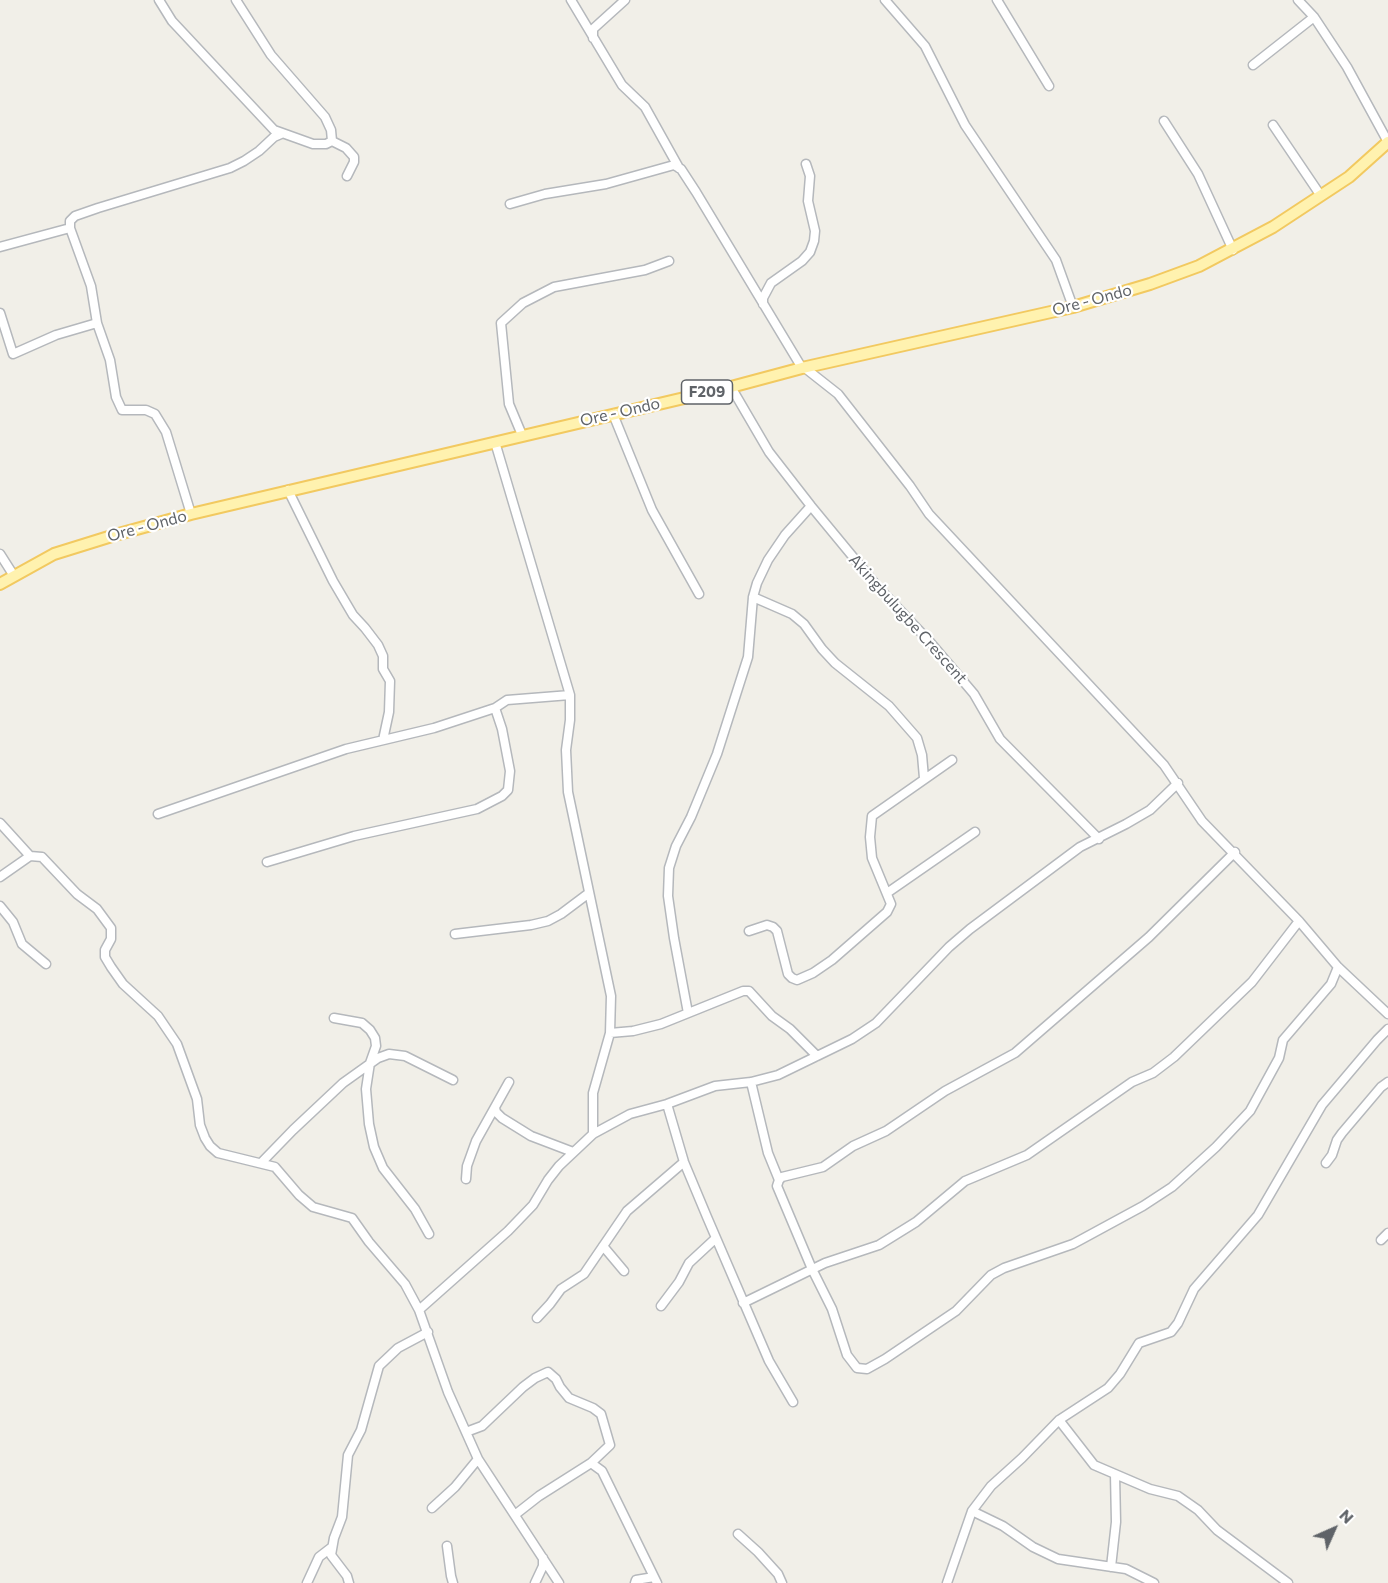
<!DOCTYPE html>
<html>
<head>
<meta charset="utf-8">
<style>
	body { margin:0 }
	#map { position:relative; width:1388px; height:1583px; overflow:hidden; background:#f1efe8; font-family:Commissioner,sans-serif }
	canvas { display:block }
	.north { position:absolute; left:1304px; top:1499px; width:60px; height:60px; -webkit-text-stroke:4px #fff; paint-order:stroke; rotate:45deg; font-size:16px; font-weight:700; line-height:24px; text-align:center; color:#5f6368 }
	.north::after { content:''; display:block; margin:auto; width:21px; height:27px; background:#5f6368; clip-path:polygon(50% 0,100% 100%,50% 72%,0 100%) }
</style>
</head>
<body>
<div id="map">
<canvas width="1388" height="1583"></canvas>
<div class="north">N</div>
</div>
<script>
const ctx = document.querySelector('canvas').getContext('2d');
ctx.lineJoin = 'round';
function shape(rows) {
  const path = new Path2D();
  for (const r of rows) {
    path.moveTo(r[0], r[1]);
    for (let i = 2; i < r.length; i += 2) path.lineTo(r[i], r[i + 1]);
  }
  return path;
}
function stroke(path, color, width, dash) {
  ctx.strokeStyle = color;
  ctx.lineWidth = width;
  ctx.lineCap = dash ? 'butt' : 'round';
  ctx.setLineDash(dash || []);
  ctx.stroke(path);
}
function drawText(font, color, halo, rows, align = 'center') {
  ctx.font = font + ' Commissioner,sans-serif';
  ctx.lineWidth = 4.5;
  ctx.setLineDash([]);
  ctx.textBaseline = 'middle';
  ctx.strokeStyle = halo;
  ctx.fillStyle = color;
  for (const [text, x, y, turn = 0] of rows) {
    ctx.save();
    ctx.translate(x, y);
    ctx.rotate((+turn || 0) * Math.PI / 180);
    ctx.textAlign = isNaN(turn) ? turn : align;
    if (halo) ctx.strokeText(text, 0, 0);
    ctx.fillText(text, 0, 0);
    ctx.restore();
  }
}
const minor = shape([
	[159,0,172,21,274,130,313,144,326,144,332,141,346,148,354,157,354,162,347,176],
	[236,0,271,55,325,117,331,130,332,141],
	[571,0,622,85,645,107,679,168],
	[885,0,925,46,965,125,1056,260,1073,307],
	[997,0,1049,86],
	[1298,0,1314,17,1347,67,1388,142],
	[593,38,593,29,625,0],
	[1253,65,1314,17],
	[1164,121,1198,174,1233,250],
	[1273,125,1321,196],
	[510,204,545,194,606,184,674,165,681,169,696,192,802,368],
	[0,247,70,228],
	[763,304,763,298,771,283,802,261,810,252,814,241,815,231,808,201,810,176,806,164],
	[0,313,13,354,56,335,97,323],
	[805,368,838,394,910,486,929,514,1164,765,1202,821,1299,921,1338,967,1388,1014],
	[731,387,769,452,811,506,877,586,930,642,974,694,1000,739,1099,839],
	[613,414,652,510,699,594],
	[522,435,509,404,501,323,523,303,554,287,645,270,669,261],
	[495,442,570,695,570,720,566,750,568,792,611,996,610,1033,593,1093,593,1134],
	[288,490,333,581,353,615,365,628,378,645,383,656,383,669,390,681,389,712,383,740],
	[191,514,166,432,155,414,146,410,122,410,116,397,110,360,97,323,91,286,70,228,70,221,75,216,98,208,230,168,244,161,259,151,274,137,281,134],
	[0,554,14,576],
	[753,597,792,614,804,624,822,649,835,663,889,706,917,738,922,755,924,778],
	[158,814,346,749,434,728,495,708,507,700,570,695],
	[0,823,30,856],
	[267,862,354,836,477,809,502,796,508,790,510,771,502,729,495,708],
	[0,877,30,856,42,857,77,894,97,909,111,928,111,939,105,950,105,957,111,967,123,984,158,1016,177,1044,197,1099,200,1125,205,1138,210,1146,218,1153,275,1167,299,1195,313,1207,352,1218,369,1242,405,1284,419,1310,448,1392,478,1459,559,1583],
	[887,893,975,832],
	[0,906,13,922,22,944,46,964],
	[749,931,767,925,773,927,777,931,788,974,792,978,797,980,813,973,832,960,887,912,891,904,872,858,870,837,872,816,952,760],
	[455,934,531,925,548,921,561,914,589,893],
	[688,1013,674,938,668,896,669,868,676,846,691,817,717,754,740,682,748,657,753,597,757,583,768,560,785,535,811,506],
	[334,1018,362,1023,370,1030,375,1038,376,1046,370,1063,366,1089,369,1124,374,1147,383,1168,415,1209,429,1234],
	[610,1033,633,1031,661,1024,743,991,749,991,772,1016,790,1029,817,1056],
	[751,1082,768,1153,779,1180,777,1186,812,1269,832,1309,847,1355,857,1368,867,1369,885,1359,956,1311,991,1275,1004,1268,1073,1244,1143,1206,1172,1187,1216,1147,1250,1111,1279,1058,1283,1040,1331,984,1338,967],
	[667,1104,684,1162,707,1217,769,1361,793,1402],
	[495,1108,496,1112,502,1118,531,1136,573,1152],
	[261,1163,293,1130,343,1083,378,1058,389,1054,405,1056,453,1080],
	[1326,1163,1332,1155,1337,1140,1342,1133,1381,1087,1388,1082],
	[466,1179,467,1166,476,1141,509,1082],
	[779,1180,782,1177,823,1167,853,1146,886,1131,945,1091,1015,1053,1149,937,1235,852],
	[1381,1240,1388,1233],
	[603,1246,624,1271],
	[743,1303,825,1263,879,1245,916,1222,965,1181,1027,1155,1132,1082,1153,1073,1174,1057,1252,982,1299,921],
	[661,1306,679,1282,689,1263,716,1238],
	[419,1310,508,1231,533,1205,548,1180,559,1166,593,1134,630,1114,667,1104,715,1086,751,1082,778,1075,852,1039,876,1023,949,947,970,929,1080,847,1126,824,1150,810,1178,783],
	[537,1318,550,1304,561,1289,584,1274,627,1211,684,1162],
	[1059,1420,1094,1465,1150,1489,1178,1496,1198,1510,1217,1530,1288,1583],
	[466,1432,482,1426,523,1387,535,1378,548,1372,556,1379,560,1387,569,1398,593,1408,601,1414,610,1445,591,1463],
	[432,1508,455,1487,478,1459],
	[972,1511,1003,1526,1033,1547,1058,1559,1126,1569,1154,1583],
	[516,1514,539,1496,591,1463,602,1471,657,1583],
	[738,1534,758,1552,778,1574,782,1583],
	[447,1546,451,1576,453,1583],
	[1111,1567,1116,1522,1115,1474],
	[307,1583,319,1557,332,1547],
	[349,1583,347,1576,331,1555,334,1538,342,1517,348,1455,361,1430,379,1366,398,1348,428,1332],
	[535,1583,543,1566,543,1558],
	[635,1583,636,1580,654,1577],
	[947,1583,972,1511,991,1486,1022,1458,1059,1420,1108,1388,1120,1374,1139,1343,1171,1332,1178,1323,1194,1289,1258,1215,1322,1105,1377,1040,1388,1029]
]);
const major = shape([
	[0,584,54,554,115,535,191,514,731,387,802,368,1073,307,1150,284,1199,266,1273,227,1349,177,1388,142]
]);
stroke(minor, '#b5b8bc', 11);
stroke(major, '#f2c960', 14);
stroke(minor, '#fff', 8);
stroke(major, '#fff2af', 10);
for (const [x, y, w] of [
	[707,392,51]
]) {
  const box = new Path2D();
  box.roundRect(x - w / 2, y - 12, w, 24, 4.5);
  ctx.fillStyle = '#fff';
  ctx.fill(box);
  stroke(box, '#5f6368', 1.5);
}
drawText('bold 15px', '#5f6368', null, [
	["F209",707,392]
]);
drawText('16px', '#5f6368', '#fff', [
	["Ore - Ondo",1092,300,-15],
	["Ore - Ondo",620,412,-13],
	["Ore - Ondo",147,526,-15],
	["Akingbulugbe Crescent",908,619,48]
]);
</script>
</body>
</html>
